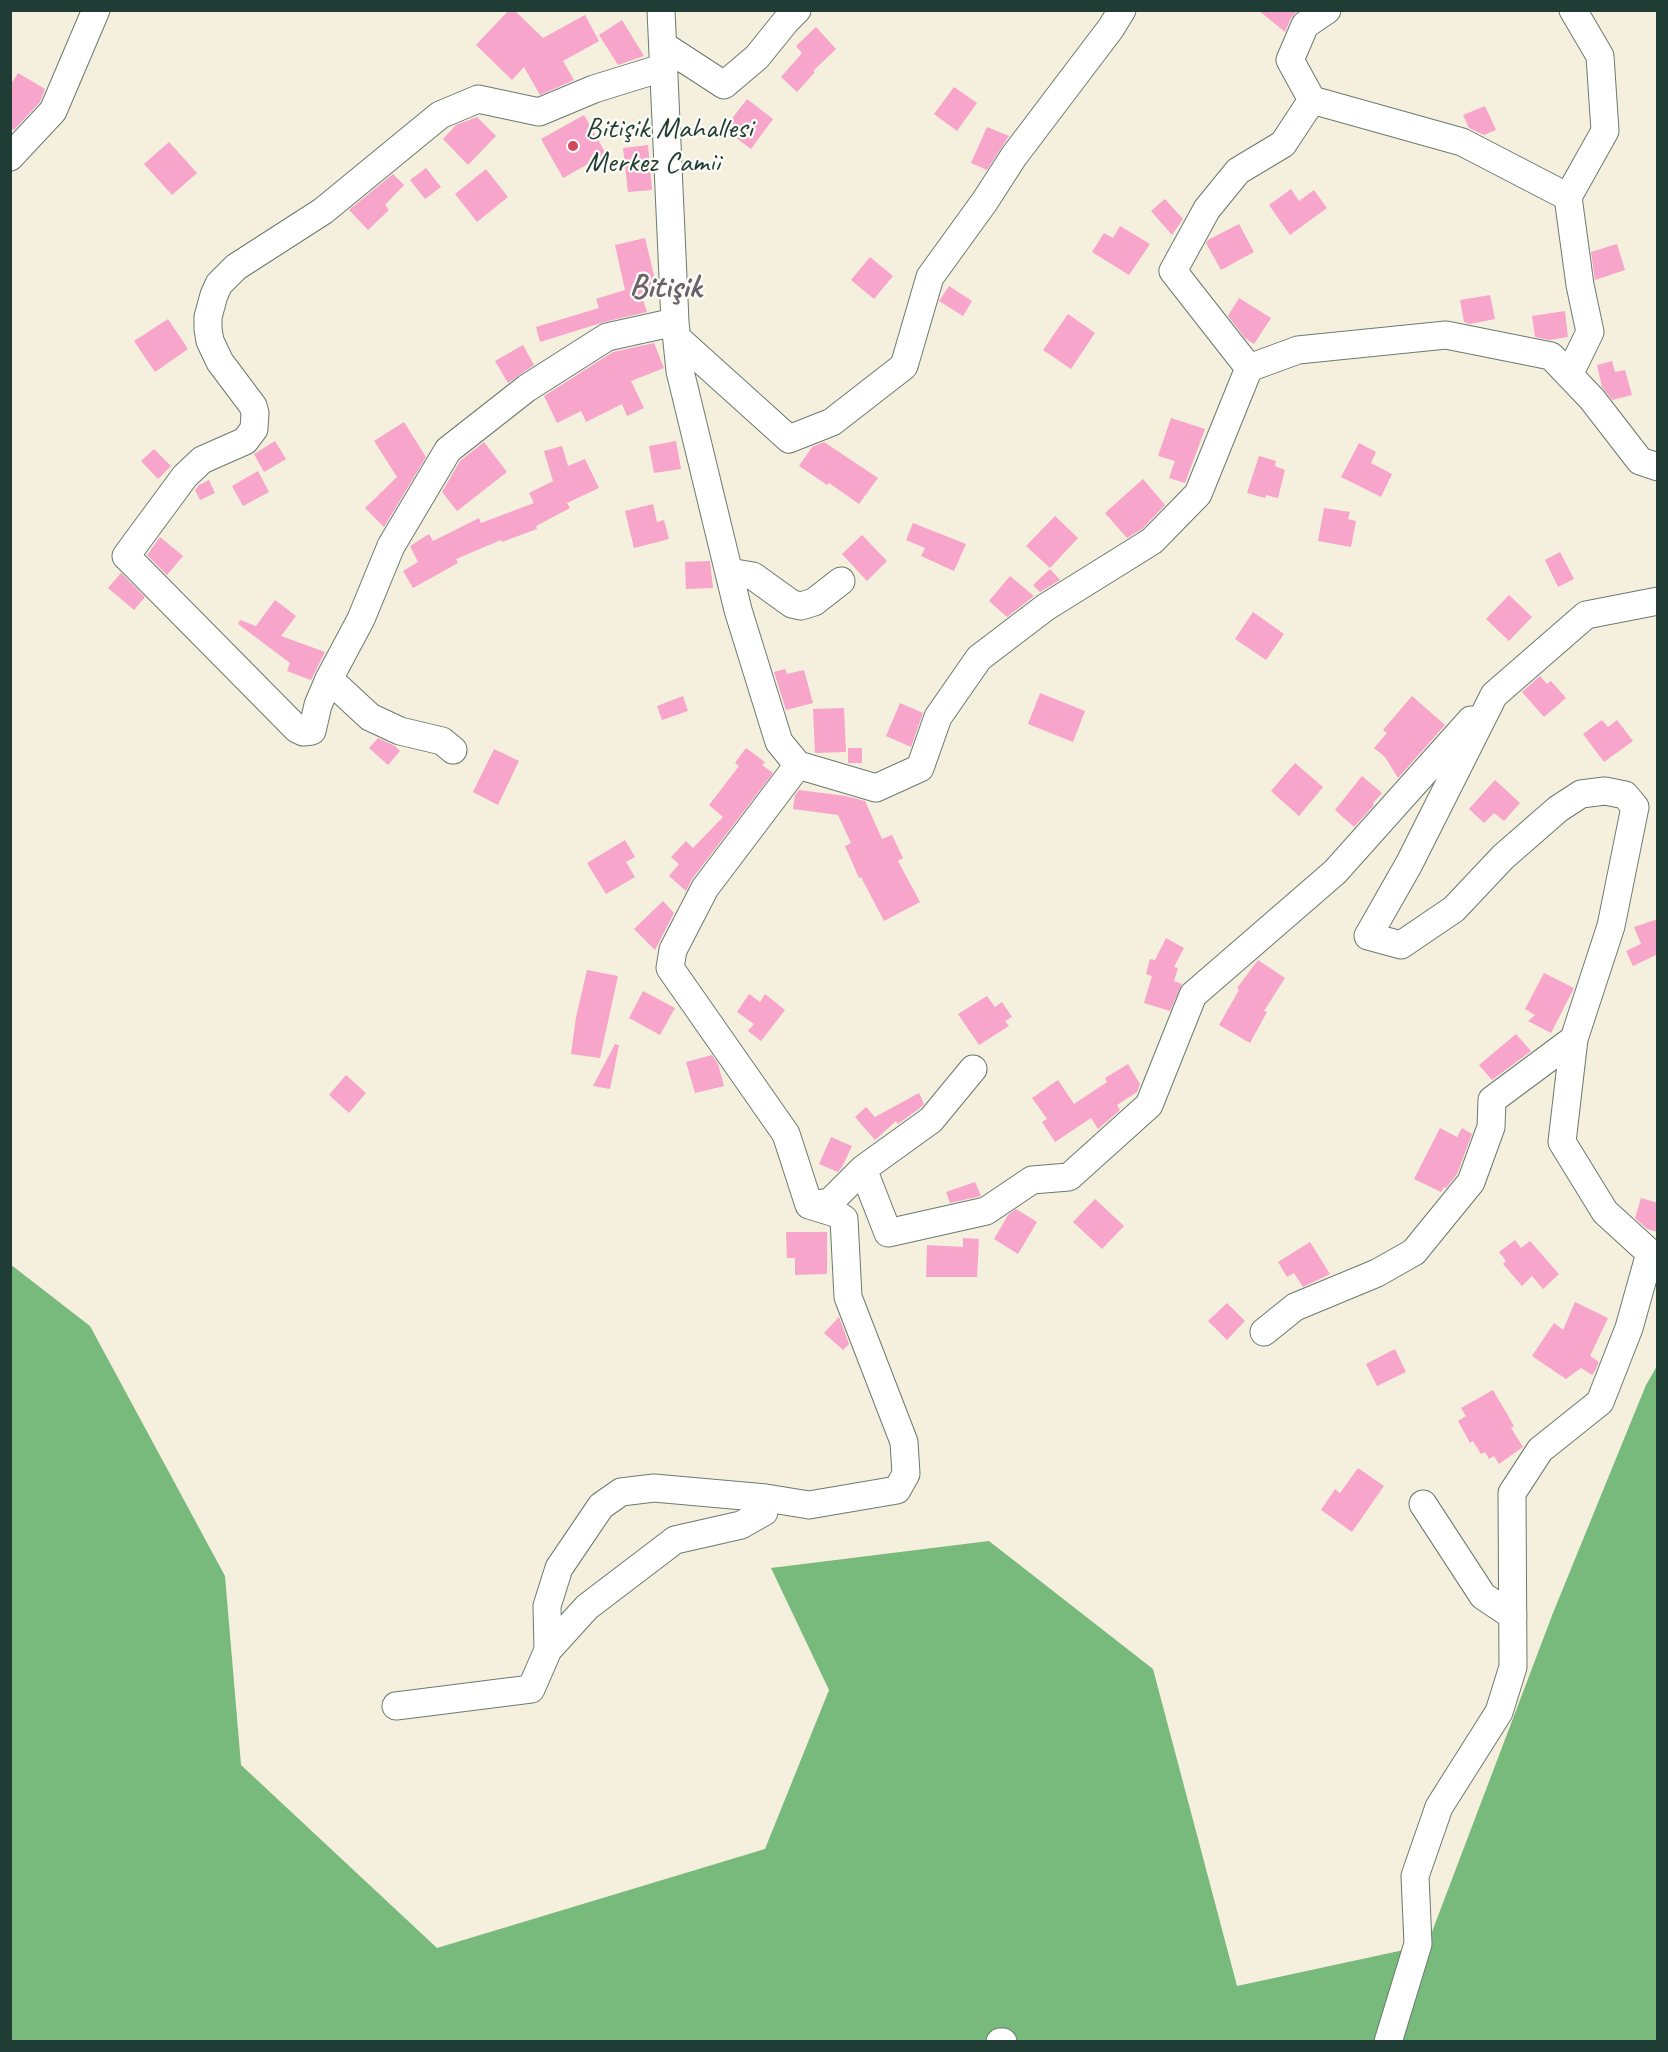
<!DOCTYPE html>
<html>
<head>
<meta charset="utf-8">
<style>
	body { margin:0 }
	#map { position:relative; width:1668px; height:2052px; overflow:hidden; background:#f5efdd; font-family:Caveat,sans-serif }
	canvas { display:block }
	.frame { position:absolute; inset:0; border:12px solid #1f3d34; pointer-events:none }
</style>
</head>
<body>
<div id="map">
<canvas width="1668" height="2052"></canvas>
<div class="frame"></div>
</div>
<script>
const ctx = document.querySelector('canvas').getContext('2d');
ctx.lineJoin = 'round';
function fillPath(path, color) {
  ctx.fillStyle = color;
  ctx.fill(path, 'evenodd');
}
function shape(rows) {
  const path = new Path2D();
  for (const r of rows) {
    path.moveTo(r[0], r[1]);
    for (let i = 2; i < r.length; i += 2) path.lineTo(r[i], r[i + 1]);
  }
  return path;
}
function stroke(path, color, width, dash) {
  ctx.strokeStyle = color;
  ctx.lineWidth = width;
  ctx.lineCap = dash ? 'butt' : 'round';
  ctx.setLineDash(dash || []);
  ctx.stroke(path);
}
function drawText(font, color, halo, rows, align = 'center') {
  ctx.font = font + ' Caveat,sans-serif';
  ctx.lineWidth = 4.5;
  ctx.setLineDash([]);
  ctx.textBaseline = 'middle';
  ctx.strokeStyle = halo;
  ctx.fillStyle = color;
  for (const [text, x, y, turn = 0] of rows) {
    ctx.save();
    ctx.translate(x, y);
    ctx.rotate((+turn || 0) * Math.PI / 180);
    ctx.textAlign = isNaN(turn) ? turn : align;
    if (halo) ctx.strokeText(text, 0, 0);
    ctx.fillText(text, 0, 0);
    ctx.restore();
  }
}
fillPath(shape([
	[10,1264,90,1326,225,1576,241,1765,437,1948,765,1849,829,1690,771,1568,989,1541,1153,1669,1237,1986,1427,1945,1553,1613,1646,1385,1657,1366,1657,2041,11,2041]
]), '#78b97c');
fillPath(shape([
	[509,10,514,10,543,38,585,15,599,41,563,61,574,80,540,95,524,67,512,80,476,45],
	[1258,10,1298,10,1291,18,1285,32],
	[622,20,644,56,618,65,599,35],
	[816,27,836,49,813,71,815,72,797,92,781,77,802,53,796,46],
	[18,73,45,89,40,102,14,130,10,128,10,86],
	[954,87,977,103,957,131,934,114],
	[747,99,773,119,751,149,724,129],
	[1485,106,1496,130,1484,135,1469,128,1463,115],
	[584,115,606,154,563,178,541,139],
	[477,117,496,136,468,165,443,139,456,125],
	[987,127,1009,136,987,170,971,163],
	[169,142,197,173,172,195,144,164],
	[648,145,652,190,628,192,623,148],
	[426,168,441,187,425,199,410,180],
	[486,169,508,197,477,222,455,194],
	[393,174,404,185,385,205,389,210,368,230,349,210],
	[1291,189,1299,201,1314,190,1327,208,1290,235,1269,205],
	[1165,199,1183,219,1172,235,1151,211],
	[1239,224,1254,252,1221,270,1206,243,1208,240],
	[1120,226,1150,244,1129,275,1092,252,1104,233,1113,238],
	[645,238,658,292,642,296,647,312,604,322,540,342,536,327,599,308,596,299,625,290,615,245],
	[1617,244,1625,270,1595,280,1591,252],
	[870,257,893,276,874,299,851,280],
	[949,286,972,301,963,316,939,301],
	[1490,295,1495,319,1470,324,1464,322,1460,300],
	[1239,298,1271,318,1254,344,1245,338,1228,316],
	[1565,311,1568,337,1549,340,1535,337,1532,316],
	[1068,314,1095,333,1071,369,1043,350],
	[168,319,188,349,155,372,134,341],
	[654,343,664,368,631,381,644,408,627,416,622,404,586,422,581,411,557,423,544,396,613,352],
	[523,345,534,365,508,383,495,361],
	[1612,361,1615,372,1625,370,1632,395,1612,400,1602,387,1597,365],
	[1171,418,1205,429,1185,483,1169,478,1175,461,1158,456],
	[404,422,426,457,384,527,365,508,397,477,374,441],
	[275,441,286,459,264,472,254,454],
	[676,441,681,469,654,473,649,446],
	[484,442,507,472,457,511,442,492,460,461],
	[824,442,878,478,859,504,829,483,827,485,799,466,812,447],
	[1359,443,1376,452,1371,463,1392,474,1381,497,1341,477],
	[562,446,568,466,585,459,599,488,567,503,570,508,536,526,537,529,502,542,501,540,456,559,458,563,413,588,403,571,418,562,410,546,429,534,433,541,479,518,481,523,534,503,529,493,553,481,544,451],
	[154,449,171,466,158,479,141,461],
	[1259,456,1276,461,1275,466,1285,470,1278,498,1266,495,1265,498,1247,493],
	[258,471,269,492,243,506,232,486],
	[1143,479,1165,505,1142,529,1127,538,1105,513],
	[209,480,215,493,200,500,195,490,199,485],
	[653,504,657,522,664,520,669,539,634,548,625,511],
	[1324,508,1350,512,1348,519,1356,521,1351,547,1318,541],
	[1055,516,1078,538,1050,568,1026,546],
	[913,523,966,544,954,571,921,556,925,548,906,540],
	[862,535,887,561,867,581,842,554],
	[160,537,183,556,167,575,147,555],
	[1560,552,1574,579,1558,587,1545,560],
	[710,561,713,588,686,589,685,562],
	[1050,569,1060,580,1040,592,1033,585],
	[121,573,145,597,134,610,108,588],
	[1010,576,1034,596,1007,617,989,601],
	[1509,595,1532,617,1509,641,1486,619],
	[275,600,296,616,281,636,325,652,311,680,287,671,290,663,238,624,240,620,256,626],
	[1253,612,1284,634,1266,660,1235,639],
	[785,669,787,674,804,670,813,703,786,710,774,672],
	[1540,676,1547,684,1551,681,1566,698,1544,717,1522,692],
	[1040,693,1085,711,1073,742,1028,724],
	[683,696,688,711,662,720,657,706],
	[1412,696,1445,725,1398,778,1385,757,1374,748,1387,733,1383,730],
	[900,703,923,713,911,747,886,736],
	[844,708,846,752,815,753,813,709],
	[1602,720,1608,727,1617,720,1633,741,1604,762,1583,734],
	[378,738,395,746,400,751,388,765,369,748],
	[746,748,765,762,762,765,773,773,692,879,686,891,669,876,679,864,671,857,686,841,693,848,723,817,709,805,739,766,735,763],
	[848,748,862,748,862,763,848,763],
	[494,749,519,761,498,805,473,792],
	[1295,763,1323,787,1299,816,1271,791],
	[1362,776,1382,793,1373,803,1374,805,1354,827,1335,810],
	[1495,780,1520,803,1504,821,1494,813,1484,823,1469,809],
	[799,790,846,796,865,801,882,839,892,835,903,858,898,861,920,902,884,921,861,877,859,878,845,846,851,843,838,815,793,809,795,795],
	[625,840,635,857,626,862,635,877,606,894,587,863],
	[663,901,674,913,655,950,634,929],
	[1658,919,1658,954,1633,966,1626,951,1641,944,1634,927],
	[1166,938,1184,948,1174,967,1178,968,1174,981,1182,984,1170,1011,1144,1003,1152,976,1146,974,1150,959,1155,960],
	[1258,960,1285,978,1264,1011,1267,1012,1250,1043,1219,1025,1239,990,1237,988],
	[587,970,618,976,600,1058,571,1054,576,1017],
	[1544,973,1574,988,1551,1033,1528,1021,1535,1015,1525,1009],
	[643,991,675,1008,660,1035,629,1018],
	[749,994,760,1002,765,994,785,1010,761,1041,748,1031,754,1024,737,1012],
	[987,996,995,1007,1002,1002,1012,1017,1005,1021,1009,1026,979,1045,958,1014],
	[1516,1034,1531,1051,1492,1080,1479,1065],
	[615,1044,619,1045,610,1089,593,1086],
	[712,1055,718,1064,724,1086,695,1093,686,1062],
	[1128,1064,1140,1084,1137,1092,1117,1105,1120,1110,1098,1129,1091,1118,1055,1142,1042,1122,1047,1119,1032,1098,1058,1080,1074,1104,1107,1082,1105,1078],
	[346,1075,366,1093,349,1113,329,1095],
	[919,1093,924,1104,920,1108,898,1124,896,1121,875,1140,855,1117,866,1107,875,1117],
	[1440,1128,1457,1137,1462,1128,1472,1134,1457,1174,1446,1188,1444,1187,1441,1192,1414,1179],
	[831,1137,852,1146,842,1167,838,1172,819,1164],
	[975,1182,981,1196,950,1203,946,1192],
	[1641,1198,1658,1203,1658,1232,1647,1229,1635,1218],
	[1095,1199,1124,1226,1102,1249,1073,1222],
	[1016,1209,1037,1222,1018,1254,994,1239,1008,1215],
	[786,1232,827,1232,827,1274,795,1275,795,1258,787,1258],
	[963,1238,979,1239,977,1277,926,1277,927,1245,963,1247],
	[1515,1240,1521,1248,1530,1241,1559,1274,1543,1289,1532,1276,1522,1286,1503,1264,1506,1261,1499,1252],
	[1310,1242,1330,1274,1303,1287,1294,1273,1287,1277,1278,1262],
	[1575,1302,1608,1318,1590,1356,1599,1362,1595,1371,1592,1375,1581,1368,1566,1379,1532,1356,1554,1323,1563,1330],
	[1227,1303,1245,1321,1227,1340,1208,1321],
	[839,1317,849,1344,843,1350,824,1333],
	[1395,1349,1406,1372,1377,1386,1366,1364],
	[1493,1390,1514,1426,1511,1428,1523,1447,1499,1464,1494,1456,1489,1459,1485,1452,1481,1454,1473,1441,1470,1443,1458,1421,1466,1416,1461,1408],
	[1358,1468,1384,1486,1352,1532,1321,1510,1335,1489,1340,1493]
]), '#f7a5ca');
const minor = shape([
	[661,10,675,322,680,371,738,610,779,742,798,765,876,788,920,768,938,717,979,658,1046,607,1152,541,1198,494,1249,368,1298,350,1446,335,1551,356,1592,399,1640,461,1658,467],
	[664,46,724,85,757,57,786,21,797,10],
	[665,67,594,89,539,112,478,99,440,115,323,211,236,267,219,284,214,295,208,317,208,329,210,341,220,362,253,406,255,413,254,429,245,441,202,460,185,476,126,556,297,729,303,732,312,731,318,705,329,679,361,619,391,546,448,450,527,388,607,337,675,322],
	[1312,100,1462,142,1568,197],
	[10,157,53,111,96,10],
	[677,338,789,439,832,422,904,366,930,277,985,201,1014,156,1111,28,1122,10],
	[1249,368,1173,271,1207,209,1238,171,1283,144,1312,100,1290,60,1305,25,1327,10],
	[1569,375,1590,332,1580,285,1568,197,1605,131,1600,56,1573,10],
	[729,572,753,576,792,604,801,606,814,602,841,581],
	[329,679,370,717,400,731,442,741,453,750],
	[798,765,705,888,673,950,670,968,786,1134,809,1205,830,1202,863,1169],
	[973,1069,931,1120,863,1169,888,1233,986,1211,1032,1180,1069,1177,1149,1105,1193,995,1335,872,1471,720],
	[1650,1253,1605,1212,1562,1142,1574,1039,1611,926,1635,807,1625,795,1605,791,1581,794,1558,809,1503,857,1454,909,1401,945,1368,936,1409,864,1494,695,1586,615,1658,601],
	[1264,1332,1295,1307,1377,1273,1414,1252,1471,1182,1491,1127,1492,1100,1574,1039],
	[1423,1504,1483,1596,1513,1616],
	[548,1650,547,1606,559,1568,601,1506,621,1492,654,1488,766,1498,809,1505,897,1490,906,1474,904,1442,848,1297,844,1219,835,1213,809,1205],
	[396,1706,531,1689,548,1650,587,1607,675,1540,741,1525,764,1512,766,1498],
	[1000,2042,1003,2042],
	[1388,2042,1418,1944,1415,1876,1439,1807,1499,1712,1513,1667,1512,1493,1540,1450,1600,1402,1629,1328,1650,1253]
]);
stroke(minor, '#6a7b6f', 29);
stroke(minor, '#fff', 27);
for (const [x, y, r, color] of [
	[573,146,6,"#d1495b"]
]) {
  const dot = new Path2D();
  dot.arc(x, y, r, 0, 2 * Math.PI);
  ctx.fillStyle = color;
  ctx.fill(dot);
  stroke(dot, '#fdfcf7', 2);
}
drawText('30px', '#1f3d34', '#fdfcf7', [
	["Bitişik Mahallesi",585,129],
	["Merkez Camii",585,163]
], 'left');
drawText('bold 33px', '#6b6168', '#fdfcf7', [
	["Bitişik",665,288]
]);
</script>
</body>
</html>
